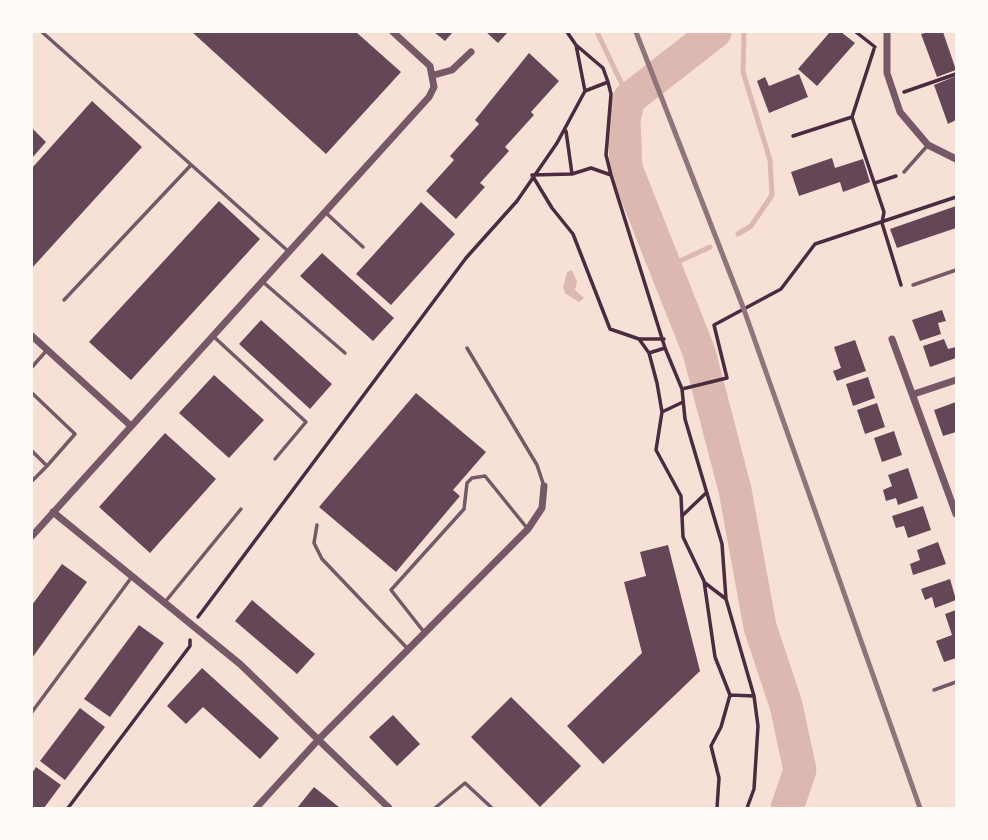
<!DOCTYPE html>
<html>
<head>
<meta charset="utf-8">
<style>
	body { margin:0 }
	#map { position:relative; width:988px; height:840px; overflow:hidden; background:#f7e1d7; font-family:"Space Grotesk",sans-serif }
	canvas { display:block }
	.frame { position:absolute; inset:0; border:33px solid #fffaf5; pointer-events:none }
</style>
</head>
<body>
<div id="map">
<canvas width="988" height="840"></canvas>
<div class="frame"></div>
</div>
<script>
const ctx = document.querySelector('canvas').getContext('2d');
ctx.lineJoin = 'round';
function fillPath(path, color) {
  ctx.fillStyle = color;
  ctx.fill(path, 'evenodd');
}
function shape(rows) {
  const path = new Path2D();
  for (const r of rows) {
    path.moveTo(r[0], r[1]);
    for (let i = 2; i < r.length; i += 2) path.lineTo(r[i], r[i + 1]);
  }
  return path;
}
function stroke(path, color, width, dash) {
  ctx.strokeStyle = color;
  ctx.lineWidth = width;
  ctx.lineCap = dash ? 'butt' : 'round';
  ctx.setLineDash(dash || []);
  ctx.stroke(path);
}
fillPath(shape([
	[572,270,577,282,575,290,584,298,579,302,566,294,563,288,567,272]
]), '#dcb8b0');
stroke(shape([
	[597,32,629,99],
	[738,234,751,226,772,195,770,160,743,72,744,32],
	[665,268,710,247]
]), '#dcb8b0', 5);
stroke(shape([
	[715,32,629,99,624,119,626,168,699,352,735,490,760,627,786,705,800,770,787,808]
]), '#dcb8b0', 33);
fillPath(shape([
	[192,32,356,32,401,72,326,154],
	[434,32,453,32,445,41],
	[486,32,508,32,498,43],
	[830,32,841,32,855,43,817,86,798,69],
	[929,32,943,32,956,70,937,77,921,34],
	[529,53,559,81,531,112,534,115,505,147,509,151,480,183,485,187,456,219,426,191,454,160,450,156,479,124,475,120],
	[799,74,808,97,769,113,757,81,765,77,769,86],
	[956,76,956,120,948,124,934,85],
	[92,101,142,147,32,268,32,168],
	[32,128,46,142,32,158],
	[832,158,835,168,863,159,870,182,843,192,840,182,799,196,791,172],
	[219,201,260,239,131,380,89,342],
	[421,202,455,234,391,305,356,274],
	[956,206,956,228,897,248,890,229],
	[322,253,394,318,373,341,300,276],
	[942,310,946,321,938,323,941,334,920,341,912,320],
	[261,320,332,384,310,409,239,344],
	[944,339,948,349,956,347,956,358,930,367,923,346],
	[855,340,866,371,837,381,833,371,841,368,834,347],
	[214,375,264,420,229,458,179,413],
	[868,377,875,398,853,406,846,384],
	[416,393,486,452,453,490,460,496,396,572,319,507],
	[956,402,956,432,943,436,934,410],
	[877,403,885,427,865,434,857,410],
	[894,431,902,455,882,462,874,438],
	[165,433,216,479,150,553,99,507],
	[908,468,918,498,898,505,896,498,886,501,883,490,892,486,888,475],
	[923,506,931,530,908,538,904,526,896,528,892,516],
	[938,542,946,564,913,575,910,564,920,560,917,550],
	[668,545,700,671,603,764,567,726,642,653,624,582,646,576,640,552],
	[62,564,87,582,32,658,32,605],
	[950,579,956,600,935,608,932,597,925,600,921,589],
	[252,600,315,654,297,674,235,621],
	[956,610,956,658,944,662,936,641,952,635,945,614],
	[139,625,164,643,110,717,84,699],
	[202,668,279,738,260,759,203,707,186,724,167,706],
	[511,697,581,766,540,807,471,737],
	[80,708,105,727,65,780,40,761],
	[393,715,420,744,397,766,369,737],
	[36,767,61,785,44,808,32,808,32,773],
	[314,787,340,808,297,808]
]), '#644757');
stroke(shape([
	[567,32,576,45,603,68,608,82,611,94,606,155,611,175,665,348,682,389,685,419,722,544,726,599,754,696,758,726,754,789,747,808],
	[856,32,875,47],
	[874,49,852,117,884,212,882,223,901,285],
	[585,91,608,82],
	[904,92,956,74],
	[566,131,572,174],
	[793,136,852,117],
	[532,175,552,208,573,234,610,329,639,339,664,339],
	[532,175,572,174,591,168,611,175],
	[875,183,896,176],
	[639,339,649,353,657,383,662,412,656,450,681,496,683,537,704,581,715,657,730,695,721,727,711,746,719,778,717,808],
	[649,353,665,348],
	[682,389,727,378,714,325,781,289,815,244,956,197],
	[662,412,683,402],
	[683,515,706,493],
	[705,583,726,599],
	[198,617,466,258,517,201,557,143,585,91,576,45],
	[730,695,754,696],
	[68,808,190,646,190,640]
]), '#4a2c40', 3.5);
stroke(shape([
	[42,32,288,251],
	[904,172,928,145],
	[325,212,363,247],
	[263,282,345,353],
	[913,285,956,270],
	[64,300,191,165],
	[213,336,306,422,275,459],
	[467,348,537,465,544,486],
	[32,367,47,350],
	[32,393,75,434,47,466,32,451],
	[32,481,47,466],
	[317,525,314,543,322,559,408,649],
	[165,602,241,509],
	[424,632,391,590,464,509,467,483,472,478,485,476,527,528],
	[934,690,956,682],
	[32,712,131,578],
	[435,808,465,783,492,808]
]), '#755966', 3.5);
stroke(shape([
	[887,32,887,73,900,112,928,145,956,159],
	[434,75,452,70,471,52],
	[32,336,131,426],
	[892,339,956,514],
	[914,394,956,380],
	[53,512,240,664,389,808],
	[32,536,429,97,434,87,430,66,393,32],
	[256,808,319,739,528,529,542,508,544,486]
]), '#755966', 7);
stroke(shape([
	[636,32,743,307,920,808]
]), '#8f747c', 5);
</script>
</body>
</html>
